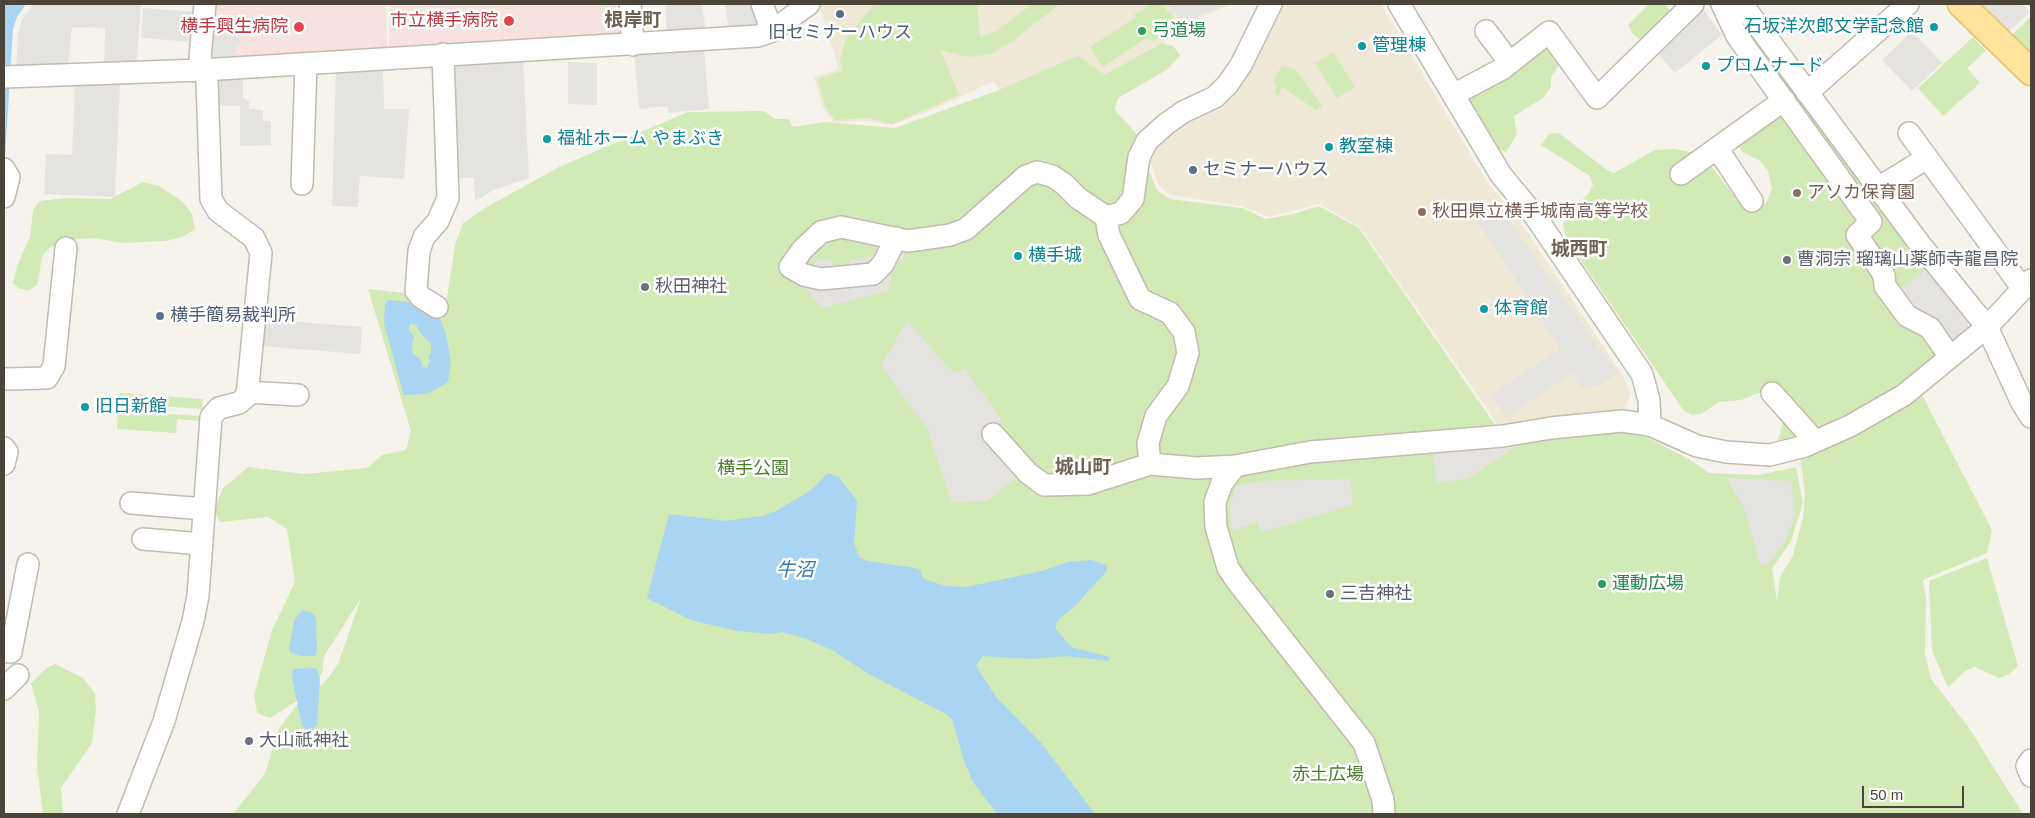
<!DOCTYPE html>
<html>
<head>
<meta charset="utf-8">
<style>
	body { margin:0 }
	#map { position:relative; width:2035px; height:818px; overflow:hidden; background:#f6f3ec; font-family:Helvetica,sans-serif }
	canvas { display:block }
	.frame { position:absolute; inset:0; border:5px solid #4b4439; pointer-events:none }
	.scale { position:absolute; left:1862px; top:786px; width:102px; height:22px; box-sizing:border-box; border:2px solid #4b4439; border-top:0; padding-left:6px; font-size:15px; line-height:18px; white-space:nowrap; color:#4b4439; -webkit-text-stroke:4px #fff; paint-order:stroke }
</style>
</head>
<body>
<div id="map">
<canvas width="2035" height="818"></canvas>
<div class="frame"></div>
<div class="scale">50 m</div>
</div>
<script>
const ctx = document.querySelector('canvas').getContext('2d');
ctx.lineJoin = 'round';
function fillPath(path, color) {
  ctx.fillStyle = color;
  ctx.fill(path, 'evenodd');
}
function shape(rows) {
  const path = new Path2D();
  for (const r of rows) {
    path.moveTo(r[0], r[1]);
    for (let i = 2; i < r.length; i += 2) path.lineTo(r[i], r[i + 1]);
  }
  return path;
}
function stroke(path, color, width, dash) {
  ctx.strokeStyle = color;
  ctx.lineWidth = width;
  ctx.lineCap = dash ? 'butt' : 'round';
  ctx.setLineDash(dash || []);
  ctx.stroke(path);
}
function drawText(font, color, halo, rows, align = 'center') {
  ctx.font = font + ' Helvetica,"Noto Sans JP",sans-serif';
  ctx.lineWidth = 5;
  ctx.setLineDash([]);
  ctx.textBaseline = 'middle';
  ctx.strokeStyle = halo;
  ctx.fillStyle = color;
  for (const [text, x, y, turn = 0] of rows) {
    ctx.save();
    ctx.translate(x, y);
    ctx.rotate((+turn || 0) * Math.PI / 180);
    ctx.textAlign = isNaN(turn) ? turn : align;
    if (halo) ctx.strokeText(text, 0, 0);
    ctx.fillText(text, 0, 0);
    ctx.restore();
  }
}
fillPath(shape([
	[822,4,1232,4,1181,26,1103,99,1013,111,994,81,931,110,892,125,868,121,834,122,823,109,814,77,839,69,819,6],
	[1281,4,1381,4,1487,182,1520,221,1621,373,1631,394,1624,409,1498,425,1360,227,1319,204,1269,217,1241,206,1171,195,1159,186,1149,158,1153,148,1171,130,1214,108]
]), '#efe8d6');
fillPath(shape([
	[213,4,386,4,387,50,207,62],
	[389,4,626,4,630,38,389,49]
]), '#f6e3e0');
fillPath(shape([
	[873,4,977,4,980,37,995,32,1032,4,1060,4,1011,42,991,54,968,57,940,50,959,95,892,124,869,118,835,120,825,106,818,79,843,71,840,61,846,38,874,5],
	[1151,4,1163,4,1168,12,1171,11,1178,26,1152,42,1148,37,1103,67,1090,47,1136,17,1134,15],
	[1649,4,1665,4,1674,15,1645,44,1632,33,1628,25],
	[1708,4,1739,4,1929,264,1953,340,1899,394,1800,437,1778,440,1782,427,1782,418,1764,395,1758,393,1741,400,1719,402,1701,414,1692,415,1684,411,1566,239,1563,224,1567,215,1589,193,1593,185,1590,176,1541,145,1549,134,1559,133,1607,170,1614,173,1655,150,1675,149,1690,152,1709,163,1732,193,1744,201,1766,204,1772,188,1768,171,1760,161,1742,152,1740,148,1745,137,1775,102,1727,37],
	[2031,16,2031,55,2012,35],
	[1973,37,1986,51,1967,68,1980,83,1943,116,1918,88],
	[1162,43,1173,46,1180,55,1168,69,1118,98,1115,110,1141,139,1148,168,1157,190,1170,199,1242,208,1266,219,1293,214,1319,206,1359,228,1495,425,1492,426,1527,438,1618,431,1644,436,1689,459,1709,473,1759,475,1796,467,1803,503,1791,541,1772,569,1777,602,1780,577,1793,555,1803,517,1805,494,1800,457,1921,393,1992,530,1987,553,1923,580,1926,598,1925,654,1931,679,1969,728,2023,814,233,814,265,774,278,730,296,706,326,681,338,664,361,598,324,656,322,673,313,686,297,701,270,718,257,713,254,695,272,630,295,582,287,529,268,517,220,522,214,511,223,488,248,467,304,474,367,468,382,455,406,450,411,431,368,289,447,298,455,245,463,223,487,207,559,167,688,112,764,111,775,119,789,119,793,127,825,122,895,128,999,90,1078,56,1105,75],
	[1542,49,1550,49,1561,63,1551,77,1551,87,1543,98,1514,116,1517,134,1506,152,1498,149,1487,134,1464,99],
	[1333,52,1355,87,1337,98,1315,63],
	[1282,65,1296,70,1322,106,1316,110,1282,87,1278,96,1274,93,1277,86,1273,82],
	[143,182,159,186,183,202,192,214,195,229,182,237,165,241,122,243,94,238,65,240,48,249,42,257,37,285,29,290,20,289,13,283,17,266,30,237,33,210,40,201,66,198,110,199],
	[120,393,203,399,202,409,119,403],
	[118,411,200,416,200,421,177,419,176,433,117,429],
	[1987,558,2018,666,2008,675,1999,678,1975,667,1965,671,1948,687,1932,651,1929,581],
	[55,664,83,678,95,694,96,711,92,743,61,788,63,814,43,814,37,768,39,712,31,683,47,668]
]), '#d2eab5');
fillPath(shape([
	[33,4,141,4,136,68,104,70,105,28,72,27,68,67,16,68,18,33,22,20],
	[665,4,702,4,706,33,667,36],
	[725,4,753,4,761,26,729,30],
	[1169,4,1226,4,1181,23],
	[1983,4,2022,4,2030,12,2007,33],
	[1701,6,1722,35,1675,73,1655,50],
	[143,8,197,12,194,42,141,38],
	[244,15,244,25,239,26,240,45,235,46,236,58,209,61,213,17],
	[1912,31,1942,63,1912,91,1882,60],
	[704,48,709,109,668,113,668,106,639,109,634,53],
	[523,59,529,178,494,190,475,201,474,178,451,178,446,63],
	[568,62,597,63,597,105,568,104],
	[383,67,384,109,409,109,404,179,360,176,358,207,332,206,336,69],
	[218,79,243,79,243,98,249,101,249,109,263,110,263,121,271,121,271,145,240,146,240,106,218,105],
	[75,83,120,85,115,197,44,194,46,154,72,155],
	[1498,205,1617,373,1603,384,1582,388,1572,373,1507,417,1491,395,1560,349,1477,220],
	[908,237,903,260,893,264,889,291,823,308,804,288,806,270,812,270,817,260,828,259,834,262,833,268,846,269,851,260,874,256,876,245],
	[1928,268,1968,320,1969,332,1943,355,1888,298],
	[264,319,362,327,360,354,262,346],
	[907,321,953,372,965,369,1002,421,983,436,1017,477,987,501,952,502,928,430,881,366],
	[1527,438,1476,474,1465,479,1436,483,1433,450],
	[1727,478,1791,481,1795,516,1785,542,1768,564,1760,565,1745,510],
	[1350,479,1353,505,1262,532,1257,522,1231,531,1230,508,1235,486,1261,481]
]), '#e5e3e0');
fillPath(shape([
	[4,4,26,4,17,17,13,29,4,174],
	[388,300,417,303,438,313,446,335,451,361,448,382,433,391,426,394,404,395,384,324,385,304],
	[410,324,416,325,421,334,431,344,431,352,428,357,430,361,427,368,423,367,420,359,413,354,412,345,414,337,409,330],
	[828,473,839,477,857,501,854,544,860,558,868,561,915,568,920,570,923,578,944,586,966,587,1042,571,1068,562,1092,560,1106,565,1107,569,1105,573,1077,604,1059,619,1055,628,1071,647,1109,657,1109,661,1066,656,1031,659,983,656,976,666,996,697,1042,744,1095,814,997,814,973,782,964,761,952,719,944,713,867,673,832,650,804,638,782,632,772,634,737,631,691,620,647,598,669,514,726,521,762,516,776,511,810,491],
	[302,610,311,612,316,618,317,653,315,656,301,656,291,653,289,649,294,621],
	[312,668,317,669,320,679,317,725,310,732,302,726,292,677,293,669]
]), '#a9d4f2');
const minor = shape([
	[630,4,633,45],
	[762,4,772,31],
	[1399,4,1501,175,1535,216,1642,374,1649,400,1650,425],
	[1722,4,1737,36,1871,222,1857,235,1884,275,1885,286,1907,316,1930,328,1950,357],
	[1742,4,1919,243,1987,327,2022,403,2031,417],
	[1486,31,1510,63],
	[4,77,202,70,758,36,772,31,809,4],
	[1807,93,1908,4],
	[1453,95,1502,69,1549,32,1597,98,1693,4],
	[1909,133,2023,289],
	[1717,148,1752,201],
	[4,169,9,177,4,197],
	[1681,174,1784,100],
	[302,184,306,64],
	[1878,188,1927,158],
	[1106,217,1121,213,1133,199,1139,157,1147,141,1166,124,1183,112,1215,97,1228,84,1241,65,1271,4],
	[896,238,883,264,873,274,821,279,804,275,790,267,802,250,821,232,841,227,908,241,950,235,966,229,1026,176,1037,172,1052,176,1064,184,1078,198,1106,217,1109,235,1140,299,1170,313,1184,332,1188,353,1178,386,1156,416,1148,443,1150,464],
	[437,307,421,297,416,291,419,251,424,237,438,221,448,198,443,54],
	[4,379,47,378,54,366,66,248],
	[247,392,298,395],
	[1772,393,1815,441],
	[993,434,1028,473,1044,485,1088,484,1150,464,1197,468,1235,466,1310,452,1503,436,1551,428,1622,421,1650,425,1697,446,1726,452,1770,455,1805,446,1850,426,1904,395,1987,327,2031,280],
	[4,448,7,452,4,464],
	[1235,466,1222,483,1215,502,1216,527,1228,568,1236,580,1364,743,1383,800,1384,814],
	[131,503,204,509],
	[143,539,202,544],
	[4,651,11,652,28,564],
	[4,689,18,675],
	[2031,760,2027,766,2031,776],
	[128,814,164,721,193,621,198,596,211,417,219,408,239,403,247,396,261,253,254,238,218,211,211,199,207,82,200,57,205,4]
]);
const major = shape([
	[1961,4,2031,72]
]);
stroke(minor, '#c2bbae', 24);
stroke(major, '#e6c16a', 29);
stroke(minor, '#fff', 21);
stroke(major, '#ffe39c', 26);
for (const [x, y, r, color] of [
	[840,14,5,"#5c6f8a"],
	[509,21,6,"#e0444e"],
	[299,27,6,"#e0444e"],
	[1934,27,5,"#0f9aa8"],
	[1142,31,5,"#2e9e5b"],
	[1362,46,5,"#0f9aa8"],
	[1706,66,5,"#0f9aa8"],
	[547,139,5,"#0f9aa8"],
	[1329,147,5,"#0f9aa8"],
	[1193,170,5,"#5c6f8a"],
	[1797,193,5,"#8d6e63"],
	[1422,212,5,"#8d6e63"],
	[1018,256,5,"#0f9aa8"],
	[1787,260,5,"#6b7280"],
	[645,287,5,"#6b7280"],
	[1484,309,5,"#0f9aa8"],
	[160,316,5,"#5c6f8a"],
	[85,407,5,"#0f9aa8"],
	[1602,584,5,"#2e9e5b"],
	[1330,594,5,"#6b7280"],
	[249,741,5,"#6b7280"]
]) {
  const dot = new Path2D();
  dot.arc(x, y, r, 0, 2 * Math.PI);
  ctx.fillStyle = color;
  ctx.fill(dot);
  stroke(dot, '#fff', 2);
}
drawText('18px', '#be3a42', '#fff', [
	["市立横手病院",498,21],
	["横手興生病院",288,27]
], 'right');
drawText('18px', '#0d838f', '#fff', [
	["石坂洋次郎文学記念館",1924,27,"right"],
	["管理棟",1372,46],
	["プロムナード",1716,66],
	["福祉ホーム やまぶき",557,139],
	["教室棟",1339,147],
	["横手城",1028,256],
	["体育館",1494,309],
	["旧日新館",95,407]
], 'left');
drawText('18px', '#27864d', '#fff', [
	["弓道場",1152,31],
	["運動広場",1612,584]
], 'left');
drawText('18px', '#4e5e75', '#fff', [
	["旧セミナーハウス",840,33,"center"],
	["セミナーハウス",1203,170],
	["横手簡易裁判所",170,316]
], 'left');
drawText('18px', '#785e54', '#fff', [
	["アソカ保育園",1807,193],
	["秋田県立横手城南高等学校",1432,212]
], 'left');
drawText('18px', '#5b616d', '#fff', [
	["曹洞宗 瑠璃山薬師寺龍昌院",1797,260],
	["秋田神社",655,287],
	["三吉神社",1340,594],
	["大山祇神社",259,741]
], 'left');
drawText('18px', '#4a7f2a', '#fff', [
	["横手公園",753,469],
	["赤土広場",1328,775]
]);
drawText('bold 19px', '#6e6250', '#fff', [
	["根岸町",633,21],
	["城西町",1579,250],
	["城山町",1083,468]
]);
drawText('italic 19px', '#2e7ab2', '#fff', [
	["牛沼",795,571]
]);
</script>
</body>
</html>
